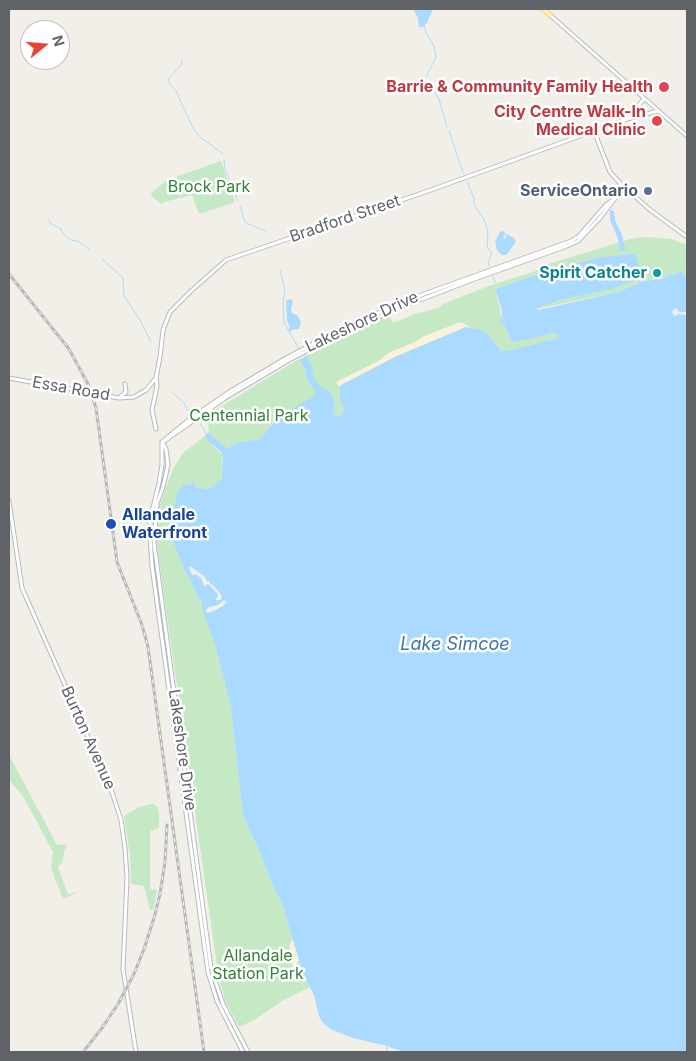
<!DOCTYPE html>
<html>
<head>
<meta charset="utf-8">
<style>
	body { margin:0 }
	#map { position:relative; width:696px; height:1061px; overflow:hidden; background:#f1efe8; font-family:Inter,sans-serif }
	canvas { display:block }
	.frame { position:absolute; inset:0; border:10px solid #5f6368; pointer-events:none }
	.north { position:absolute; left:20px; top:20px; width:50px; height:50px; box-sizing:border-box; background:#fff; border:1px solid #bfc1c3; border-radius:50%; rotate:73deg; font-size:14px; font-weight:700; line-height:20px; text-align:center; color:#5f6368 }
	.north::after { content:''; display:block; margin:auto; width:18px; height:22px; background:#ea4335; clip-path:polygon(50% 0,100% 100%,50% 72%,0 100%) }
</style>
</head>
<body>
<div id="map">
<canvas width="696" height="1061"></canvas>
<div class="frame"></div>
<div class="north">N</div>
</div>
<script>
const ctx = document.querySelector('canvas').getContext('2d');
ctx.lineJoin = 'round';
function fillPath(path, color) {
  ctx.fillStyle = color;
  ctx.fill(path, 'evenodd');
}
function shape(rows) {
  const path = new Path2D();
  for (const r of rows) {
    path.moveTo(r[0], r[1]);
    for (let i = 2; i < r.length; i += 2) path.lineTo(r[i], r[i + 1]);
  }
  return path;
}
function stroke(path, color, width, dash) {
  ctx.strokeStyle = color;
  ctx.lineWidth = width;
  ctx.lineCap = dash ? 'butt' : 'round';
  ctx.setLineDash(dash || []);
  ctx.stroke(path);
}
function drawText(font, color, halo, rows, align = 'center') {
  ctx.font = font + ' Inter,sans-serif';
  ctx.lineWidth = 5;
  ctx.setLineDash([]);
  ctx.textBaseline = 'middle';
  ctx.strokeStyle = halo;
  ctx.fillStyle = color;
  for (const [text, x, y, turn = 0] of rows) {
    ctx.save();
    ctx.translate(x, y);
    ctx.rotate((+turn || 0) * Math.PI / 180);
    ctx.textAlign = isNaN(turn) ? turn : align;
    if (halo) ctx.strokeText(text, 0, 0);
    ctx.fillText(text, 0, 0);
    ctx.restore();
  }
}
fillPath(shape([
	[221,161,235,202,199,214,192,195,164,202,161,204,152,196,151,193,167,180],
	[645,237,671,239,687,245,687,274,684,276,681,270,675,275,644,281,618,292,536,309,537,306,582,295,628,254,595,258,535,275,495,289,502,318,507,318,500,321,501,324,508,322,504,324,512,342,526,340,553,333,558,335,559,338,557,338,507,351,501,351,489,335,478,330,466,327,397,356,341,385,339,387,340,398,344,411,341,416,337,416,334,413,335,407,333,396,330,392,310,399,282,415,274,421,260,439,254,441,249,439,248,441,238,442,227,450,212,436,209,432,207,415,289,365,347,333,381,317,389,315,393,323,415,314,438,308,443,304,489,286,545,268,545,265,630,239],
	[205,436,208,441,222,455,223,470,222,479,213,487,209,489,188,485,170,535,187,575,191,579,191,583,198,597,201,600,202,608,216,648,231,707,243,816,259,850,272,884,282,903,303,974,310,987,282,1001,254,1020,239,1027,225,1000,218,973,156,539,158,509,173,469,183,453],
	[9,755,57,845,65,844,67,846,64,852,63,860,58,868,68,894,78,892,63,899,51,868,53,852,23,796,9,780],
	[152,804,156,805,159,812,159,828,150,831,150,889,157,890,153,910,150,910,144,886,131,884,130,855,124,816,139,807]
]), '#c5e8c5');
fillPath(shape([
	[461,322,469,326,470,328,466,327,397,356,341,385,339,387,336,382,380,360,388,353,417,341,424,336],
	[294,937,300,958,294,968,289,957,292,953,289,946]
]), '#fbf3d9');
fillPath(shape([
	[413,9,433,9,427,23,424,26,419,28,418,18],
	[610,210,614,211,615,220,622,235,625,251,620,251,618,239,610,220],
	[503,231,506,234,503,238,505,239,507,234,514,238,516,242,506,255,502,255,497,250,495,242,500,232],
	[628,254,635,254,640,270,630,282,611,289,560,300,536,308,538,310,618,292,644,281,661,279,671,274,675,275,681,270,684,276,687,274,687,312,679,312,676,308,672,312,674,316,679,314,687,315,687,1052,404,1052,387,1046,353,1038,332,1030,322,1022,319,1016,314,995,303,974,282,903,272,884,259,850,243,816,231,707,216,648,202,608,201,600,198,597,191,583,191,579,187,575,170,535,170,522,178,492,183,485,191,485,192,483,195,483,195,487,209,489,213,487,222,479,223,458,221,452,208,441,205,436,209,432,212,436,227,449,238,442,248,441,251,439,254,441,260,439,274,422,282,415,314,396,315,391,306,378,306,371,300,360,307,356,311,365,314,379,323,389,330,392,333,396,335,407,334,413,337,416,341,416,344,411,340,398,339,387,341,385,397,356,466,327,479,330,489,335,501,351,507,351,558,338,558,335,553,333,526,340,512,342,504,324,508,322,501,324,500,320,507,318,502,318,502,311,495,289,535,275,595,258],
	[190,566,205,577,207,581,210,582,210,584,213,585,222,596,221,600,216,600,218,594,208,584,204,586,201,578,195,574,193,576,189,568],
	[224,600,227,602,223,606,214,611,206,613,206,610,209,607,218,605],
	[290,299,293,301,291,309,292,313,298,316,301,322,299,329,291,330,290,333,288,329,290,328,287,320,286,301]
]), '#aadaff');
stroke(shape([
	[424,26,427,35,434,46,436,57,426,77],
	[182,60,182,64,169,78,169,83,176,91,193,128,200,137,223,154],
	[429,84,439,99,447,127],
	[449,131,463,172],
	[224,160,225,169,238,201],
	[467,182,474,198,474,205,484,219,488,231,487,247,492,253,488,262,489,266],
	[240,206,245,222,248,224,266,231],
	[49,220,50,223,61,229,64,235,73,241,78,241,89,249],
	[102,259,123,278,124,296,139,318,151,342],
	[280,270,285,290,283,303,284,322,300,351],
	[492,276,496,283],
	[173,393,184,403,189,413],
	[200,423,207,435],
	[387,1052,387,1046]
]), '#aadaff', 1);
const secondary = shape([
	[550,15,687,136],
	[628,118,644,99],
	[594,131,610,172,620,183,649,209,687,237],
	[9,378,119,398,134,397,146,390,156,378,160,357,163,330,170,312,190,292,226,260,431,190,627,119,658,111],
	[156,378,157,386,152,410,156,429],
	[120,397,126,392,125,384],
	[162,442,166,449,168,465,163,487,157,503,154,543,211,968,223,1004,248,1052],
	[163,442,225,398,289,360,339,334,394,310,469,281,567,246,578,241,599,219,624,187],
	[9,501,22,588,111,789,121,820,125,848,127,878,123,969,136,1052],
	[243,1052,217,1001,208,972,152,566,150,537,150,520,159,483,162,465,162,442,190,419,229,392,288,357,349,325,424,294,571,241,579,236,606,205,614,199]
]);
const primary = shape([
	[543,9,550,15]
]);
stroke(secondary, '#b6babf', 5);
stroke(primary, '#f2c960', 5.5);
stroke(secondary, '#fff', 3);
stroke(primary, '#fff2af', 4);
const rail = shape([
	[9,274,69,349,88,384,96,408,117,562,142,625,148,647,204,1052],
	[83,1052,102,1028,118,1004,134,974,144,949,154,918,160,894,165,862,167,825]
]);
stroke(rail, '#b6b7b8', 3);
stroke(rail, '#fff', 1, [4]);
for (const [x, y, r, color] of [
	[664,87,6,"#e0444e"],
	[657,121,6,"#e0444e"],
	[648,191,5,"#5c6f8a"],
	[657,273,5,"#0f9aa8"],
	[111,524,6,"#1a4fb4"]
]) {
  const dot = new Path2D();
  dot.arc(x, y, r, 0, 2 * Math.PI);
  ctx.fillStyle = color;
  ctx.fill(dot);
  stroke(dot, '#fff', 2);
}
drawText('bold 16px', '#be3a42', '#fff', [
	["Barrie & Community Family Health",653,87],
	["City Centre Walk-In",646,112],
	["Medical Clinic",646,130]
], 'right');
drawText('16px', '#348238', '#fff', [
	["Brock Park",209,187],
	["Centennial Park",249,416],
	["Allandale",258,956],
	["Station Park",258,974]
]);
drawText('bold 16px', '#4e5e75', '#fff', [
	["ServiceOntario",638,191]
], 'right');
drawText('16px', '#5f6368', '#fff', [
	["Bradford Street",345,219,-19],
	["Lakeshore Drive",362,322,-25],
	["Essa Road",71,389,10],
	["Burton Avenue",88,738,66],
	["Lakeshore Drive",182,750,82]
]);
drawText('bold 16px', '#0d838f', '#fff', [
	["Spirit Catcher",647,273]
], 'right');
drawText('bold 16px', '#164399', '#fff', [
	["Allandale",122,515],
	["Waterfront",122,533]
], 'left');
drawText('italic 18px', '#4174aa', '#fff', [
	["Lake Simcoe",455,645]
]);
</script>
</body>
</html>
